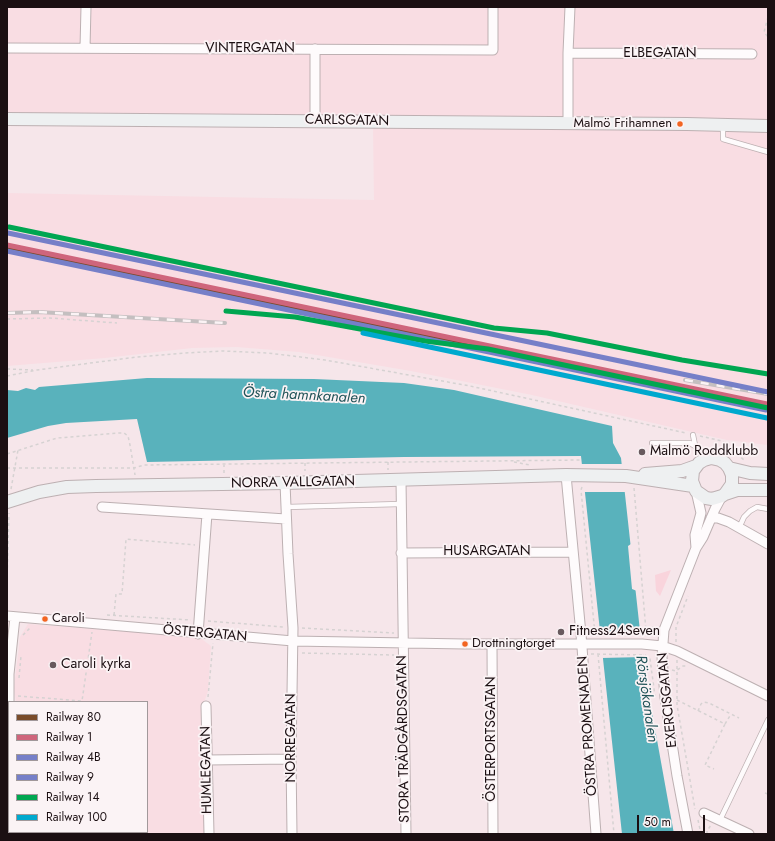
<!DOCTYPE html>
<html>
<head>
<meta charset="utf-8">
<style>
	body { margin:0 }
	#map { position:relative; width:775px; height:841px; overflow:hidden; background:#f6e6ea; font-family:Jost,sans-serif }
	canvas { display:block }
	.frame { position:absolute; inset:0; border:8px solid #1b0f12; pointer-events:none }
	.legend { position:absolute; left:8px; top:701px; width:140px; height:132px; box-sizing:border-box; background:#fbf3f5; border:1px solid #a1989a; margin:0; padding:5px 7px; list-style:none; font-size:12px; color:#1b0f12 }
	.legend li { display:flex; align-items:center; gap:8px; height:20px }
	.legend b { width:20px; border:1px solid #a1989a }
	.scale { position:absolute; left:637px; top:815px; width:68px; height:18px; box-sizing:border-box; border:2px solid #1b0f12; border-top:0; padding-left:5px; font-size:12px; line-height:14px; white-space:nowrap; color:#1b0f12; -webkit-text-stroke:3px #fbf3f5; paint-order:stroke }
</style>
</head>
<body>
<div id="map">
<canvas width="775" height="841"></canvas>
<div class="frame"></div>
<ul class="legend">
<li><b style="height:5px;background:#7a4b2a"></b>Railway 80</li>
<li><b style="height:5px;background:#cf657c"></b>Railway 1</li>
<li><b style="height:5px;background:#767fc8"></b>Railway 4B</li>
<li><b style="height:5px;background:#767fc8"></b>Railway 9</li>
<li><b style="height:5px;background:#00a651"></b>Railway 14</li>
<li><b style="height:5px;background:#00a9ce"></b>Railway 100</li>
</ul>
<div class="scale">50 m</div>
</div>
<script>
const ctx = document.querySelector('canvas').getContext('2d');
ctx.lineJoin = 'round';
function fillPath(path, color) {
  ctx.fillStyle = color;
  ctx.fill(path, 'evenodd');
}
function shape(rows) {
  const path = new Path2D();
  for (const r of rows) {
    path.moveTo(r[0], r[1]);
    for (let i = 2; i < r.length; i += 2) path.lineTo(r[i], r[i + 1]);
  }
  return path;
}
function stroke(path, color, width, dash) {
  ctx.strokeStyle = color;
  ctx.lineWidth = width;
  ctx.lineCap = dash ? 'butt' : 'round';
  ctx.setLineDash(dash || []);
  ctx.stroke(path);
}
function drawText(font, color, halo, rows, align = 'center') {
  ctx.font = font + ' Jost,sans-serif';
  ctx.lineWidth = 3.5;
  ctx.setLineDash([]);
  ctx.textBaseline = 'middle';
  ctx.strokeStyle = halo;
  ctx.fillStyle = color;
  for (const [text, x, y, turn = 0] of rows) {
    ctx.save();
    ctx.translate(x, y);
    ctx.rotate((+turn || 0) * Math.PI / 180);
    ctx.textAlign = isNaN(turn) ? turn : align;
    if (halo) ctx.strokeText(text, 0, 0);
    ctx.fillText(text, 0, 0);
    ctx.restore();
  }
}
fillPath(shape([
	[7,7,768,7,768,445,727,440,532,395,411,371,299,352,236,347,192,348,105,358,7,366,7,193,374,200,373,125,7,118],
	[28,624,199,637,211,646,208,691,203,706,207,834,7,834,7,797,9,785,9,832,147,832,147,702,16,702,14,688,20,637]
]), '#f9dde3');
fillPath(shape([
	[671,570,660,596,656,591,655,575]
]), '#f9d4dc');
fillPath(shape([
	[147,378,314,379,404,383,454,390,612,426,613,443,621,458,640,631,648,690,674,834,622,834,581,456,404,457,147,462,137,419,66,423,48,426,7,438,7,390,18,391,26,388,35,390,39,387]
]), '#59b2bc');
fillPath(shape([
	[580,464,624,464,626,492,583,492],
	[632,541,635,564,637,591,632,589,628,546,631,544],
	[599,632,641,632,644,657,601,658]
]), '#f6e6ea');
const lane = shape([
	[723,126,723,139,768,152],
	[693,435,695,445],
	[652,443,690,443,698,448,704,460],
	[286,507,401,504],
	[739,528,744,517,750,511,757,507,768,509],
	[7,743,9,743],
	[720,820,768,720]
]);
const street = shape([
	[7,48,493,50,493,7],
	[85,48,86,7],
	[568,53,752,54],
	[315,121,315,49],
	[568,123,568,53,570,7],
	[566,475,581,634,596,834],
	[401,480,406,834],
	[285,483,288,554,293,628,291,759,292,834],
	[102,507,286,519],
	[711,518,718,518,729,522,768,544],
	[696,548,695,535,701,513,696,491],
	[401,553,573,552],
	[7,616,293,641,465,644,642,644,662,646,677,651,768,696],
	[198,634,207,514],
	[492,644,493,834],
	[9,702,9,674,15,617],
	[206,706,209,834],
	[207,760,291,759],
	[7,778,9,763],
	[704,813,749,834],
	[688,834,677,776,665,698,662,657,664,630,696,548,703,537,715,509,722,496]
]);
const secondary = shape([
	[7,119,687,124,768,126],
	[729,468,750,473,768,474],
	[645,474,682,471,696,466],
	[725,494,732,484,732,475,729,468,725,463,720,460,711,458,704,460,699,463,693,471,692,481,696,491,706,498,712,499,722,496,725,494,737,490,768,490],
	[7,502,39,492,67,487,96,486,285,483,566,475,626,476,693,486]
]);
stroke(lane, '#bdb0b2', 6);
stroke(street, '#bdb0b2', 11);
stroke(secondary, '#bdb0b2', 14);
stroke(shape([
	[768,17,764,32,768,37],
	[7,319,50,318,117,323],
	[7,369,33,370],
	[7,376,37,370,137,357,185,353,223,351,268,353,325,360,470,386,686,433],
	[700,436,722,441,744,460],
	[7,454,57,438,118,433,124,433,128,436,130,445,135,475],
	[388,462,388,470],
	[514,462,530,465],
	[305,463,305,471],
	[7,468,134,468,144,465,580,460],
	[224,473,224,465],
	[582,487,581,490,595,634],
	[634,488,646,631,645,633],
	[11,489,18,450],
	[7,580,9,513],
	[107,615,191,620],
	[114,615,116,594,122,594,126,539,195,545],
	[208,621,284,627],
	[302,628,394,633],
	[589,634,645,633,650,633,653,627,656,628],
	[23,635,30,628],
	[676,642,676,627,688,596],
	[302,653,394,655],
	[591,654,645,655,650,659,655,696],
	[598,654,614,834],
	[677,660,677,705,695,809],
	[672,670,676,671,683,666,686,666],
	[19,678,21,656],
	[18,696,82,701,92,632],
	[208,697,213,643],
	[677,700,725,724,705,765,714,769],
	[698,711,701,704,704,702,709,703,739,718],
	[725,724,731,714],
	[765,793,768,794],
	[698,820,701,834],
	[7,827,9,817],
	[707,834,707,831,711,825]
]), '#d6d2d2', 1.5, [3, 3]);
stroke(lane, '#fefbfc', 4.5);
stroke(street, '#fefbfc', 9);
stroke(secondary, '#eef0f1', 12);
const rail = shape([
	[7,313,39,312,225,323],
	[685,380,768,394]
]);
stroke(rail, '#c4bfc0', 4);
stroke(rail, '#fbf3f5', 2.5, [8]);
stroke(shape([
	[7,247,768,406]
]), '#7a4b2a', 5);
stroke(shape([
	[7,245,767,404]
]), '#cf657c', 5);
stroke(shape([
	[8,233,768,392]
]), '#767fc8', 5);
stroke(shape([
	[7,251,766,410]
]), '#767fc8', 5);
stroke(shape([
	[9,227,494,328,547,333,682,360,768,374],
	[226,311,295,317,425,341,488,349,768,408]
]), '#00a651', 5);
stroke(shape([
	[363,333,767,418]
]), '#00a9ce', 5);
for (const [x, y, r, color] of [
	[680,124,3.5,"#f26522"],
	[642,452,4,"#685a5e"],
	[45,619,3.5,"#f26522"],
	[561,632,4,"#685a5e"],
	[465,644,3.5,"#f26522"],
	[53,665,4,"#685a5e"]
]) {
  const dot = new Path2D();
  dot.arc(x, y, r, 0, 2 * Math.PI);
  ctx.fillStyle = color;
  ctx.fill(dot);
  stroke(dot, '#fbf3f5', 1.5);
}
drawText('13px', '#1b0f12', '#fbf3f5', [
	["Malmö Frihamnen",672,124,"right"],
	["Caroli",52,619],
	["Drottningtorget",472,644]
], 'left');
drawText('14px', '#1b0f12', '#fbf3f5', [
	["VINTERGATAN",250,49],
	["ELBEGATAN",660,54],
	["CARLSGATAN",347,121,1],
	["NORRA VALLGATAN",293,483,-1],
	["HUSARGATAN",487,552],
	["ÖSTERGATAN",205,634,5],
	["EXERCISGATAN",668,700,-96],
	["ÖSTRA PROMENADEN",588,726,-94],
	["NORREGATAN",292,738,-90],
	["STORA TRÄDGÅRDSGATAN",404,739,-91],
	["ÖSTERPORTSGATAN",492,739,-90],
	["HUMLEGATAN",207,770,-91]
]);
drawText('14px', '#1b0f12', '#fbf3f5', [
	["Malmö Roddklubb",650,452],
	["Fitness24Seven",569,632],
	["Caroli kyrka",61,665]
], 'left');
drawText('italic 15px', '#215358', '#fbf3f5', [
	["Östra hamnkanalen",304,396,3],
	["Rörsjökanalen",646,699,82]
]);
</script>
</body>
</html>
